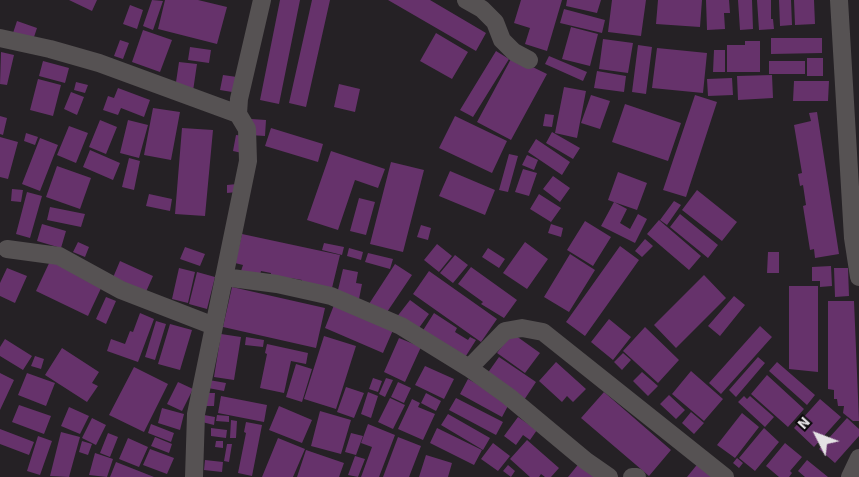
<!DOCTYPE html>
<html>
<head>
<meta charset="utf-8">
<style>
	body { margin:0 }
	#map { position:relative; width:859px; height:477px; overflow:hidden; background:#252125; font-family:"Source Sans 3",sans-serif }
	canvas { display:block }
	.north { position:absolute; left:787px; top:405px; width:60px; height:60px; -webkit-text-stroke:4px #0d0b0d; paint-order:stroke; rotate:312deg; font-size:16px; font-weight:700; line-height:24px; text-align:center; color:#e4e1e4 }
	.north::after { content:''; display:block; margin:auto; width:21px; height:27px; background:#e4e1e4; clip-path:polygon(50% 0,100% 100%,50% 72%,0 100%) }
</style>
</head>
<body>
<div id="map">
<canvas width="859" height="477"></canvas>
<div class="north">N</div>
</div>
<script>
const ctx = document.querySelector('canvas').getContext('2d');
ctx.lineJoin = 'round';
function fillPath(path, color) {
  ctx.fillStyle = color;
  ctx.fill(path, 'evenodd');
}
function shape(rows) {
  const path = new Path2D();
  for (const r of rows) {
    path.moveTo(r[0], r[1]);
    for (let i = 2; i < r.length; i += 2) path.lineTo(r[i], r[i + 1]);
  }
  return path;
}
function stroke(path, color, width, dash) {
  ctx.strokeStyle = color;
  ctx.lineWidth = width;
  ctx.lineCap = dash ? 'butt' : 'round';
  ctx.setLineDash(dash || []);
  ctx.stroke(path);
}
fillPath(shape([
	[69,0,97,0,92,11],
	[152,0,163,1,153,30,143,26],
	[165,0,198,0,227,7,217,44,158,29],
	[280,0,300,0,279,104,260,100],
	[312,0,330,0,306,107,289,103],
	[388,0,430,0,486,33,476,51],
	[521,0,562,0,547,51,525,44,530,28,514,23],
	[567,0,601,0,597,13,566,6],
	[612,0,646,0,641,36,608,32],
	[658,0,702,0,700,27,656,24],
	[706,0,729,0,730,13,724,13,725,29,707,30],
	[738,0,752,0,753,29,740,30],
	[757,0,771,0,771,19,773,19,774,29,759,30],
	[779,0,791,0,792,25,780,26],
	[794,0,814,0,815,24,795,25],
	[130,5,143,10,137,29,123,24],
	[564,9,605,20,602,33,560,23],
	[17,21,37,28,33,40,13,33],
	[571,27,598,34,590,66,562,59],
	[143,30,172,40,160,72,132,62],
	[436,33,468,52,452,79,420,61],
	[771,38,822,38,822,53,771,54],
	[603,39,633,43,628,73,599,69],
	[120,40,129,43,123,59,114,56],
	[745,41,760,41,760,72,727,72,727,45,745,45],
	[638,45,652,47,646,94,632,92],
	[190,47,211,50,209,63,188,60],
	[657,48,707,53,703,93,652,88],
	[714,50,725,50,725,72,713,72],
	[496,51,509,59,473,117,460,110],
	[1,52,14,55,7,85,0,84],
	[549,56,587,72,583,81,545,64],
	[512,57,547,74,511,140,477,122],
	[807,58,823,58,823,76,807,76],
	[43,61,69,68,65,83,39,76],
	[769,61,805,61,805,74,769,74],
	[179,62,197,64,193,91,175,89],
	[597,71,626,76,624,92,594,88],
	[223,75,237,77,232,92,220,90],
	[772,75,773,98,738,100,737,76],
	[732,78,733,95,708,96,707,79],
	[38,79,61,85,53,116,30,110],
	[794,81,829,81,828,101,793,101],
	[76,82,88,85,85,93,74,90],
	[339,84,360,89,355,112,334,107],
	[564,87,586,91,577,138,555,133],
	[118,88,150,100,144,117,121,108,118,115,103,110,108,96,114,98],
	[71,92,84,97,77,115,64,109],
	[591,95,610,101,600,129,581,123],
	[695,95,717,102,686,197,663,190],
	[625,104,681,123,668,161,612,142],
	[153,108,180,112,171,160,144,155],
	[817,112,839,254,815,258,814,249,810,250,803,206,806,205,803,185,800,186,798,174,802,173,794,125,811,121,809,113],
	[545,114,554,115,552,127,543,126],
	[0,116,7,118,3,135,0,134],
	[455,116,507,141,492,173,439,148],
	[251,119,266,120,265,136,249,135],
	[100,120,117,127,106,154,89,147],
	[128,120,148,125,139,158,120,153],
	[69,126,88,133,76,163,57,155],
	[182,128,213,130,205,216,175,214],
	[271,128,323,144,318,162,265,146],
	[552,132,580,148,573,159,546,143],
	[26,133,38,137,35,145,24,141],
	[236,135,245,136,242,153,233,151],
	[0,137,18,142,8,179,0,177],
	[40,138,58,145,40,191,22,184],
	[536,139,570,162,562,175,528,152],
	[90,150,120,163,113,180,83,167],
	[331,151,385,169,378,188,355,180,338,230,307,220],
	[509,154,518,156,508,192,499,190],
	[527,155,538,160,534,170,522,165],
	[129,158,140,161,134,190,122,187],
	[391,162,424,170,403,252,370,244],
	[57,166,91,178,80,209,46,197],
	[523,169,537,173,529,196,515,192],
	[450,171,495,190,485,215,439,196],
	[618,172,647,183,637,210,608,200],
	[553,176,570,188,560,202,543,189],
	[237,184,237,192,227,193,227,185],
	[12,189,23,190,21,202,11,201],
	[697,190,737,222,722,241,682,210],
	[27,192,42,196,30,238,16,234],
	[149,194,172,199,170,211,146,206],
	[539,194,561,208,551,222,530,209],
	[359,198,375,202,366,235,350,231],
	[674,201,681,205,667,225,660,220],
	[614,202,627,209,620,223,630,229,638,214,647,219,635,243,601,226],
	[50,207,85,214,81,227,47,220],
	[680,214,718,245,708,258,670,227],
	[659,220,701,256,689,270,647,234],
	[585,221,611,237,593,266,567,250],
	[42,224,66,231,61,248,37,241],
	[551,224,563,228,561,237,548,233],
	[421,225,431,228,428,240,417,237],
	[242,234,340,255,332,288,301,287,302,280,290,278,270,278,271,273,261,271,260,275,241,271,243,265,235,263],
	[645,239,653,246,642,257,635,251],
	[78,242,89,247,85,257,73,252],
	[525,242,548,259,527,289,503,273],
	[324,243,344,247,342,255,322,250],
	[437,244,452,256,439,272,424,260],
	[620,246,639,260,585,336,566,322],
	[185,247,205,254,200,266,180,259],
	[349,248,363,252,361,260,347,256],
	[488,248,505,259,499,268,482,257],
	[768,252,779,252,779,273,767,273],
	[368,253,393,259,390,269,365,262],
	[570,254,595,270,569,312,544,297],
	[455,255,468,265,453,283,440,273],
	[51,259,103,284,88,316,36,291],
	[120,261,153,276,145,294,112,280],
	[395,264,412,275,385,315,369,304],
	[831,266,832,286,820,287,820,281,812,281,812,267],
	[471,267,517,300,504,318,481,304,483,302,458,284],
	[7,268,27,276,15,303,0,296,0,283],
	[179,268,195,272,188,303,172,299],
	[834,268,848,268,849,296,835,297],
	[343,269,358,272,356,283,362,284,359,299,337,294],
	[429,271,497,319,481,342,413,294],
	[197,272,215,277,207,309,189,304],
	[704,275,726,298,676,348,654,325],
	[789,286,818,286,818,372,789,369],
	[232,287,325,308,316,348,223,327],
	[734,296,745,305,720,336,708,326],
	[106,297,116,301,106,324,96,319],
	[410,300,429,314,416,332,396,318],
	[828,301,854,301,859,421,853,421,843,413,844,406,838,406,837,399,834,399,834,390,828,389],
	[334,305,393,330,383,353,325,328],
	[140,313,154,319,138,362,107,351,111,339,125,344,130,331,133,332],
	[434,313,457,328,455,332,468,340,470,337,476,340,464,359,422,332],
	[609,319,631,337,613,360,591,342],
	[156,321,166,324,155,360,145,357],
	[170,324,192,330,180,370,158,364],
	[760,326,772,337,721,394,709,383],
	[645,327,679,360,658,383,623,351],
	[512,333,540,353,525,373,497,353],
	[221,334,241,337,234,380,214,377],
	[324,336,356,346,336,409,304,399],
	[246,337,264,340,263,347,245,345],
	[399,338,421,347,405,382,384,372],
	[5,339,32,356,23,370,0,356,0,347],
	[267,344,308,353,306,364,291,361,284,393,260,388,267,354,265,353],
	[62,348,99,372,92,383,98,386,87,402,45,375],
	[623,353,631,360,622,370,614,362],
	[35,356,44,359,41,369,31,366],
	[499,357,536,382,524,400,487,374],
	[758,357,765,363,736,397,729,390],
	[556,362,586,389,573,402,567,396,562,402,539,381],
	[777,362,815,395,807,405,769,371],
	[296,364,312,369,302,402,286,397],
	[425,366,454,379,444,399,415,385],
	[134,367,168,384,144,432,109,415],
	[691,371,723,399,704,421,672,394],
	[642,372,658,386,648,396,633,381],
	[0,373,14,380,0,410],
	[27,373,55,383,46,406,18,395],
	[767,375,804,409,788,427,751,394],
	[373,378,382,381,378,392,369,389],
	[386,378,393,380,385,397,379,394],
	[468,379,510,402,502,417,460,394],
	[209,380,226,383,224,391,208,388],
	[178,382,193,389,182,411,167,404],
	[398,382,411,388,404,403,391,397],
	[346,387,364,393,354,418,337,412],
	[368,392,378,396,371,418,361,414],
	[604,392,671,450,649,476,581,418],
	[205,393,215,393,214,406,204,406],
	[426,393,441,401,436,411,421,403],
	[669,395,685,410,676,419,660,404],
	[221,396,267,405,264,422,218,413],
	[744,396,747,399,750,396,774,417,765,427,738,402],
	[390,398,405,405,393,429,378,422],
	[456,398,503,422,496,435,449,410],
	[412,399,420,403,418,407,435,414,423,440,398,429],
	[820,399,841,417,814,447,794,428],
	[19,405,51,416,44,434,12,422],
	[279,406,312,420,302,443,269,430],
	[69,407,89,416,80,434,61,426],
	[162,408,184,414,180,430,158,423],
	[320,411,351,420,341,454,311,446],
	[691,412,704,423,694,434,682,423],
	[742,413,759,427,735,458,717,445],
	[448,414,490,438,483,450,441,425],
	[204,415,215,417,214,425,202,422],
	[217,415,229,416,229,422,216,421],
	[518,417,537,430,530,440,523,435,516,445,504,436],
	[92,418,106,425,96,445,82,438],
	[847,418,859,429,859,436,835,463,819,449],
	[231,420,237,421,236,438,230,438],
	[246,422,262,425,252,476,238,473,246,433,244,432],
	[151,424,174,433,171,442,148,433],
	[368,424,395,435,379,477,361,477,372,447,361,443],
	[211,428,227,430,226,438,211,436],
	[437,428,482,450,474,465,430,443],
	[764,428,779,442,755,471,739,458],
	[0,429,34,442,29,455,0,444],
	[61,432,80,437,69,477,50,476],
	[108,433,118,437,110,457,100,453],
	[351,433,363,436,356,455,345,452],
	[38,436,52,441,40,475,27,471],
	[155,437,172,444,169,453,151,446],
	[398,437,421,446,409,477,383,477],
	[128,438,148,447,139,467,119,459],
	[278,438,305,449,293,477,262,477],
	[527,440,559,468,551,477,545,477,541,474,539,477,530,477,510,459],
	[82,441,92,444,88,455,79,452],
	[216,441,223,441,223,448,215,447],
	[493,443,510,456,498,471,481,459],
	[785,443,802,457,790,471,792,473,789,477,779,477,766,466],
	[227,444,232,444,229,462,224,461],
	[150,449,174,458,167,474,143,465],
	[306,450,344,463,339,477,297,477],
	[95,453,113,459,107,477,89,475],
	[426,455,452,463,448,477,419,477],
	[355,456,365,459,358,477,348,475],
	[737,458,743,463,739,468,733,463],
	[205,460,223,462,222,472,204,470],
	[807,460,828,477,805,477,798,471],
	[581,461,602,477,568,477],
	[700,461,719,477,687,477],
	[116,462,154,477,110,477],
	[508,465,515,471,511,477,503,471]
]), '#66326b');
stroke(shape([
	[466,0,482,9,495,22,502,40,514,52,529,60],
	[839,0,853,238,859,277],
	[0,38,50,49,99,63,238,114],
	[7,249,59,256,121,290,214,326],
	[224,277,277,284,331,296,401,326,469,368,508,396,586,461,609,477],
	[469,368,505,331,522,328,543,332,725,477],
	[194,477,196,414,248,161,247,129,238,114,239,99,262,0],
	[632,477,637,477],
	[850,477,859,458]
]), '#565253', 18);
</script>
</body>
</html>
